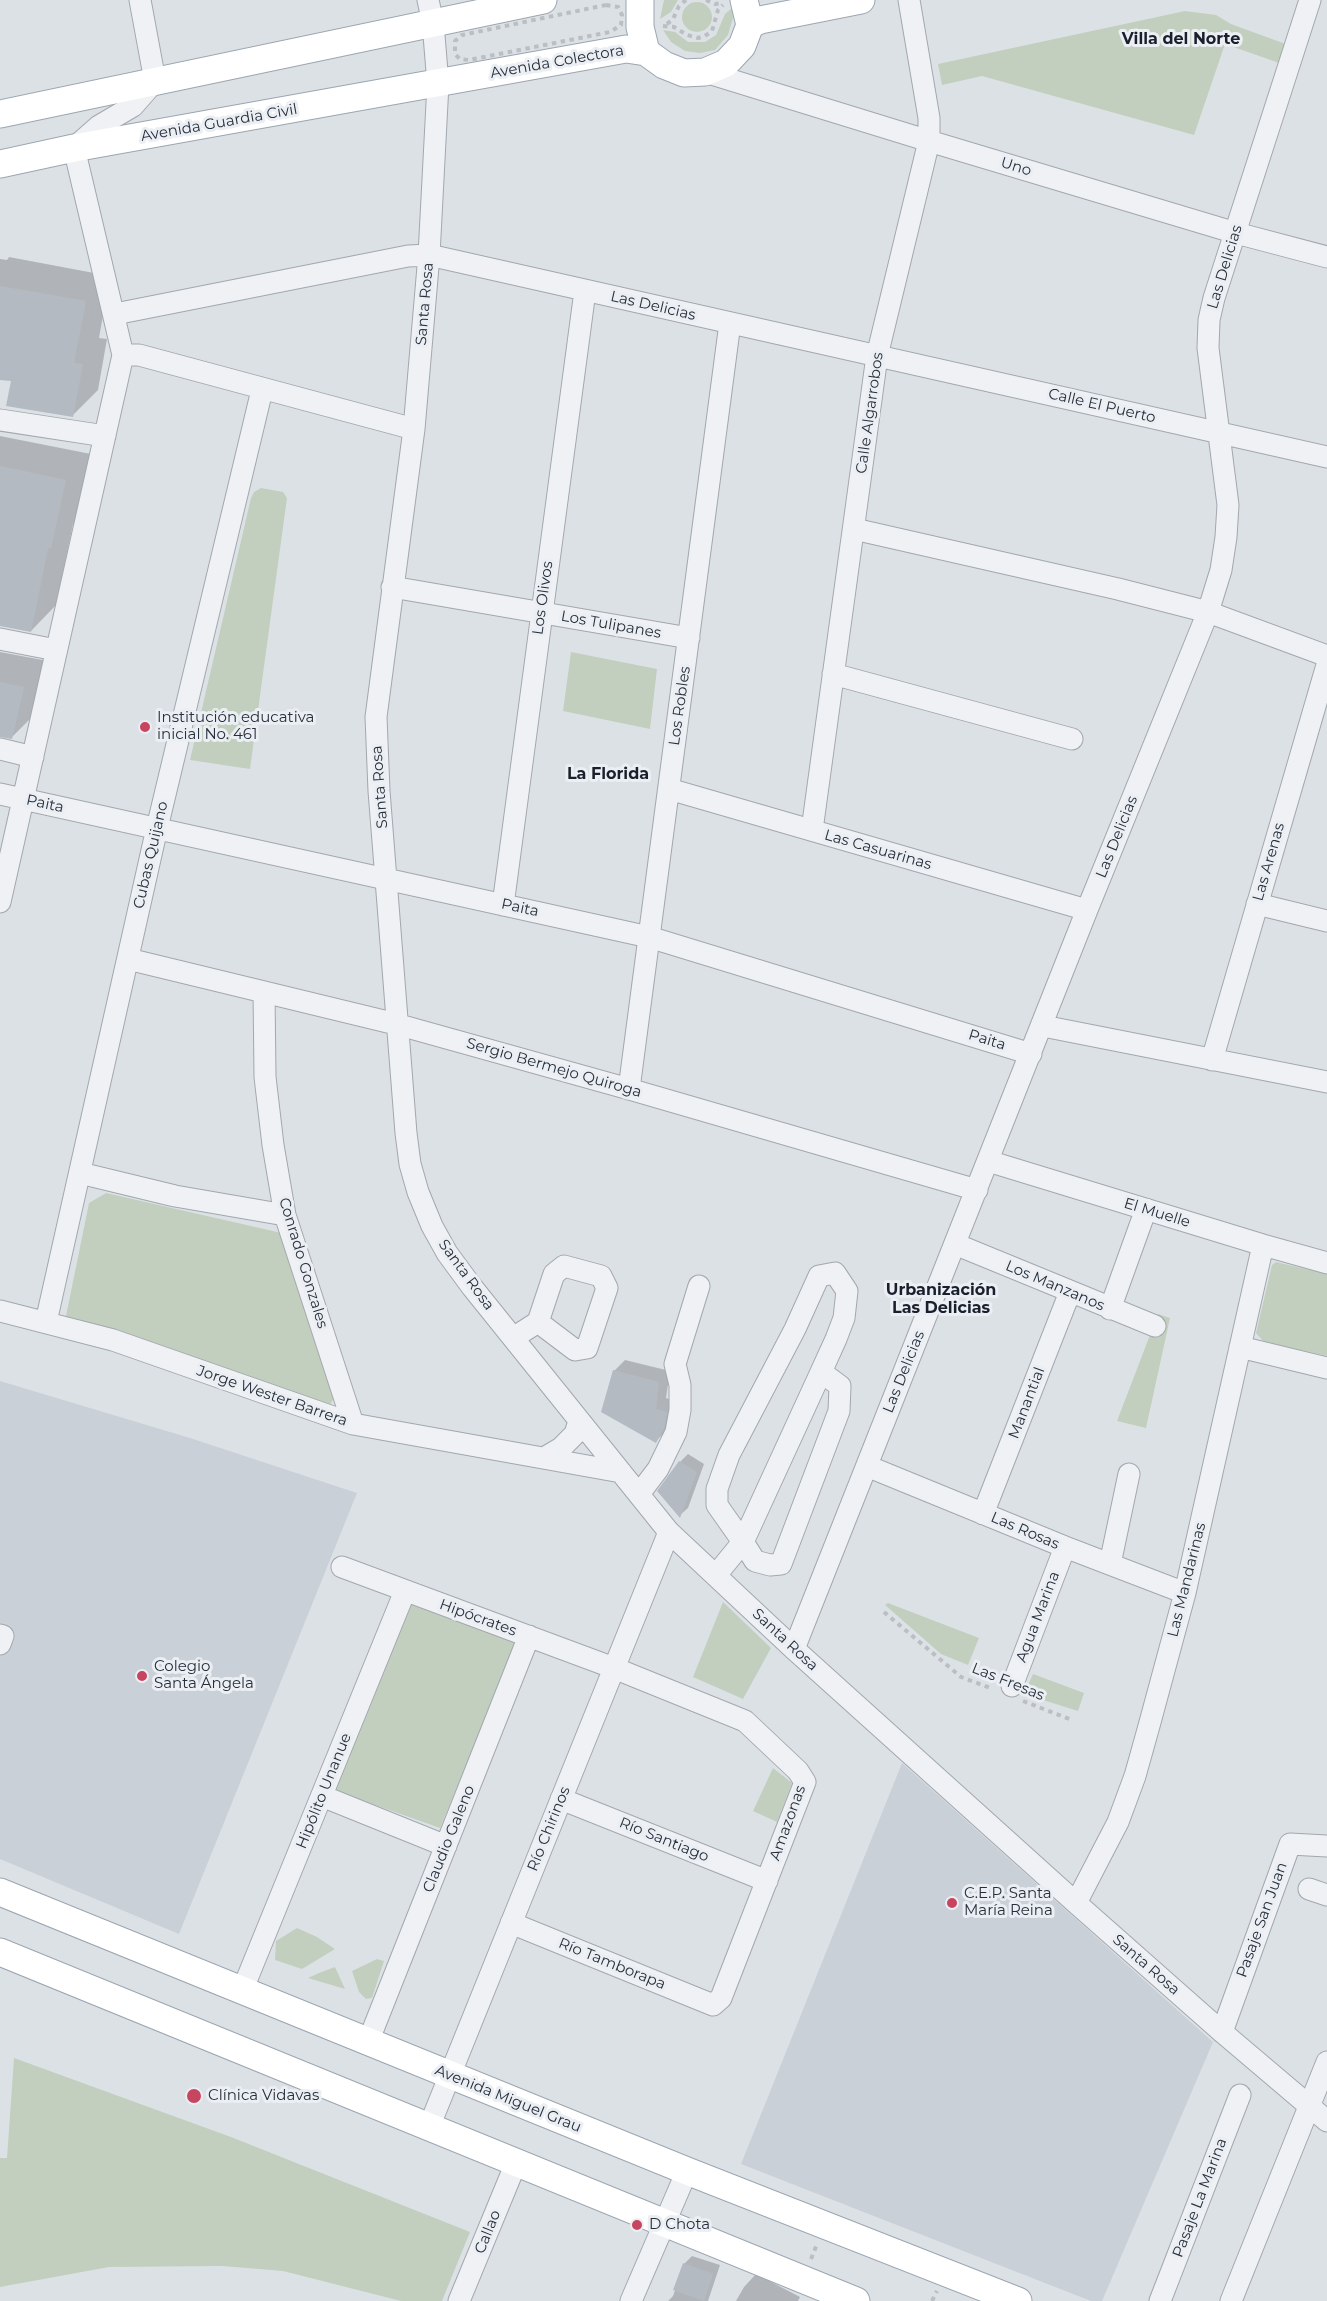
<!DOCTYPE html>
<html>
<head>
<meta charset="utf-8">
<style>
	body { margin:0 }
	canvas { display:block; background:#dce1e6 }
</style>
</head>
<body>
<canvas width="1327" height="2301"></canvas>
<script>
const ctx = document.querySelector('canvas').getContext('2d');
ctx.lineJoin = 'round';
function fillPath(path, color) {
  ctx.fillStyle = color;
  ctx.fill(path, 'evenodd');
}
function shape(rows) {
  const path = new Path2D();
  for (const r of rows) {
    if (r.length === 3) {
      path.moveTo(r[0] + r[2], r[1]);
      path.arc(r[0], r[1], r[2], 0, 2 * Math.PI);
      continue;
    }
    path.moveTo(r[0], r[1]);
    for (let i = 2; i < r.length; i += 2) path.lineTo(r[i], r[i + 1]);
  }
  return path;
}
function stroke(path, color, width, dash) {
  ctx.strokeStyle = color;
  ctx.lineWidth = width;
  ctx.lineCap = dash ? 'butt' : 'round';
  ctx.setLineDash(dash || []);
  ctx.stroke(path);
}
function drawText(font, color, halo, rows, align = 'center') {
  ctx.font = font + ' Montserrat,sans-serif';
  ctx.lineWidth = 6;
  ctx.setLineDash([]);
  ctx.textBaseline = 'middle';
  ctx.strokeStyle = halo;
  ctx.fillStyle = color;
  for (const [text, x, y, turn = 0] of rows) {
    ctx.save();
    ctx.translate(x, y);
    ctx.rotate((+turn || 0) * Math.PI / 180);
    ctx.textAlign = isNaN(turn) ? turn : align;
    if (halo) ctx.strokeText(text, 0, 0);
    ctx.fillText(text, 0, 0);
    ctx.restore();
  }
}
fillPath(shape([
	[0,1381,190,1438,357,1493,179,1934,0,1859],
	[902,1763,1213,2042,1102,2301,1091,2301,741,2164]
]), '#cad0d7');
fillPath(shape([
	[664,0,678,0,671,12,660,19],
	[697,17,15],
	[732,8,733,18,728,35,715,50,700,53,685,51,671,42,663,30,675,32,688,42,705,42,716,35,725,14],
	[1185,11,1216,15,1231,24,1291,46,1285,65,1225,44,1194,135,982,76,942,85,938,64],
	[261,488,283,492,287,498,250,769,190,760,251,498,254,492],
	[571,652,657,669,650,729,563,711],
	[106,1193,286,1234,334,1398,330,1405,78,1324,66,1316,89,1203],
	[1276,1262,1327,1274,1327,1356,1264,1342,1256,1333,1272,1265],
	[1158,1314,1170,1318,1146,1428,1117,1421],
	[410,1602,517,1641,440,1828,333,1790],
	[723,1602,771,1648,743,1699,693,1677],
	[888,1603,979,1638,968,1665,941,1654,885,1605],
	[1033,1674,1084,1693,1078,1711,1024,1694],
	[773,1768,792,1783,777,1822,753,1811],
	[297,1928,317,1937,335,1949,302,1969,275,1960,276,1941],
	[377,1959,384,1961,372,1998,366,1999,359,1992,352,1971],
	[335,1967,345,1989,308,1978,319,1973],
	[14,2058,231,2137,470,2232,442,2301,401,2301,283,2271,222,2266,109,2267,0,2287,0,2158,7,2158]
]), '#c3cfbe');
fillPath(shape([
	[9,257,110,276,99,338,107,339,98,390,73,415,20,343,0,331,0,259,7,260],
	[0,436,91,454,76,521,73,524,56,605,31,631,0,625],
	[0,652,48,661,37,712,12,737,0,736],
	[625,1360,670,1371,666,1398,677,1402,667,1430,656,1441,614,1371],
	[688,1454,704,1464,688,1508,680,1515,680,1462],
	[692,2256,720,2265,708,2301,668,2301,673,2296,684,2264],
	[756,2274,800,2297,798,2301,736,2301,744,2287]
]), '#0003');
fillPath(shape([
	[0,286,86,301,74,363,83,364,73,417,6,406,11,381,0,380],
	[0,466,66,480,51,548,48,548,31,632,0,626],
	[0,682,24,687,12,739,0,737],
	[613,1370,659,1382,656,1409,667,1412,664,1428,656,1443,601,1412],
	[679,1461,697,1472,680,1518,657,1491],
	[683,2263,713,2274,704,2301,673,2290]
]), '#b4bac2');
const minor = shape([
	[428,0,433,23,438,84,429,255,414,429,376,717,379,791,406,1133,410,1164,418,1192,432,1226,447,1253,472,1287,669,1532,794,1649,1076,1903,1222,2032,1327,2121],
	[705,72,929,141,1236,233,1327,257],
	[115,314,408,256,429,255,1327,457],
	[123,355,139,355,414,429],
	[0,420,105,436],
	[854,529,1118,589,1208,612,1327,656],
	[392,587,689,638],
	[0,639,56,650],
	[833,674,1072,739],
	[0,749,33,757],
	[669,789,1087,910],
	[0,794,649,937,1031,1054],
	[812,830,877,356,929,141,929,118,909,0],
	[0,902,123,355,74,148,99,126,133,106,155,81,140,0],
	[1257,904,1327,921],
	[503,905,585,291],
	[128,959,396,1024,629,1089,977,1190],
	[264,992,265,1077,273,1145,285,1215,353,1424],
	[1043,1026,1327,1082],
	[1212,1060,1327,665],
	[629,1089,730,323],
	[988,1161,1263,1245,1327,1263],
	[80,1173,175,1196,285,1215],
	[955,1244,1155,1326],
	[1110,1309,1146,1209],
	[0,1311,113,1340,353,1424,621,1472],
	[46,1322,157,828,262,390],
	[513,1338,538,1322,554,1274,564,1266,601,1276,607,1288,587,1348,575,1350,538,1322],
	[1240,1347,1327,1368],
	[544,1458,561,1448,575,1434,579,1421],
	[867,1466,1065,1547,1185,1593],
	[639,1494,658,1469,676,1432,680,1410,680,1385,675,1364,699,1286],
	[983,1514,1070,1292],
	[1110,1564,1129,1474],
	[342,1567,614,1668,745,1721,798,1771,805,1782,721,1998,713,2005,511,1923],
	[716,1575,743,1542,821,1372,836,1339,844,1318,847,1291,835,1273,819,1276,795,1329,729,1455,717,1489,717,1505,743,1542,755,1561,770,1565,781,1564,839,1411,840,1386,821,1372],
	[0,1635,3,1636,0,1644],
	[794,1649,1087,910,1208,612,1221,570,1226,537,1228,505,1208,348,1209,320,1214,298,1310,0],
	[1012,1686,1065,1547],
	[322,1796,446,1846],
	[561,1799,767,1881],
	[1309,1889,1327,1895],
	[1076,1903,1118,1822,1135,1776,1149,1726,1185,1593,1263,1245],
	[242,1991,405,1591],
	[1222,2032,1290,1844,1327,1846],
	[368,2042,529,1636],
	[429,2127,669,1532],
	[459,2301,516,2163],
	[631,2301,687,2171],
	[1160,2301,1240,2095],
	[1231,2301,1327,2062]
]);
const major = shape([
	[640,0,640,27,646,52],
	[744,0,750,25],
	[0,114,543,0],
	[0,164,74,148,626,49,646,52,664,65,684,73,705,72,726,63,742,46,750,25,760,20,861,0],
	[0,1892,687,2171,1018,2301],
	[0,1952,856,2301]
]);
stroke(minor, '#a2a8af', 23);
stroke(major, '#9ca6b1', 29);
stroke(shape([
	[706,0,715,4,723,3],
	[606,5,618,7,622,15,621,25,610,32,469,60,460,59,455,54,455,41,462,35,606,5],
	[667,24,673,19,679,6,686,0],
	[663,26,674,27,687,35,698,38,705,36,712,31,718,10,723,5],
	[884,1612,961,1677,993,1689],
	[1023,1701,1072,1720],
	[811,2259,817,2244],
	[932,2301,937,2291]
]), '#bbbfc4', 4, [4.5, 4.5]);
stroke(minor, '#eff1f4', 21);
stroke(major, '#fff', 27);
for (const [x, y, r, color] of [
	[145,727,6,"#c7455f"],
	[142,1676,6,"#c7455f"],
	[952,1903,6,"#c7455f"],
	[194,2096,8,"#c7455f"],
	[637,2225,6,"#c7455f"]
]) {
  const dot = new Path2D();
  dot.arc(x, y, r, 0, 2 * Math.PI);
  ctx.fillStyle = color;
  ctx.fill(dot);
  stroke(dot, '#ebeff4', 2);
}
drawText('15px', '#272f3b', '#ebeff4', [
	["Avenida Colectora",557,62,-10],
	["Avenida Guardia Civil",219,123,-10],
	["Uno",1016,167,17],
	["Las Delicias",1225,267,-73],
	["Santa Rosa",425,304,-85],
	["Las Delicias",653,306,13],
	["Calle El Puerto",1102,406,13],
	["Calle Algarrobos",870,413,-82],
	["Los Olivos",543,598,-82],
	["Los Tulipanes",611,625,10],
	["Los Robles",680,706,-82],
	["Santa Rosa",380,787,-94],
	["Paita",45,804,12],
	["Las Delicias",1117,837,-68],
	["Las Casuarinas",878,850,16],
	["Cubas Quijano",151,855,-77],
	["Las Arenas",1269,862,-74],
	["Paita",520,908,12],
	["Paita",987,1040,17],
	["Sergio Bermejo Quiroga",554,1068,16],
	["El Muelle",1157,1213,17],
	["Conrado Gonzales",303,1263,73],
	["Santa Rosa",466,1275,54],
	["Los Manzanos",1055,1286,23],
	["Las Delicias",904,1372,-68],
	["Jorge Wester Barrera",272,1396,19],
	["Manantial",1027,1403,-69],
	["Las Rosas",1025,1531,23],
	["Las Mandarinas",1187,1580,-76],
	["Agua Marina",1038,1617,-69],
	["Hipócrates",478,1618,20],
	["Santa Rosa",785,1640,43],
	["Las Fresas",1008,1682,22],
	["Hipólito Unanue",324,1791,-68],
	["Amazonas",788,1823,-70],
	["Río Chirinos",549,1829,-68],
	["Claudio Galeno",449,1839,-68],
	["Río Santiago",664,1840,22],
	["Pasaje San Juan",1262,1920,-70],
	["Río Tamborapa",612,1964,22],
	["Santa Rosa",1146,1965,41],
	["Avenida Miguel Grau",508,2099,22],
	["Pasaje La Marina",1200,2198,-69],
	["Callao",488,2232,-68]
]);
drawText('15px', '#272f3b', '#ebeff4', [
	["Institución educativa",157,718],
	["inicial No. 461",157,735],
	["Colegio",154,1667],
	["Santa Ángela",154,1684],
	["C.E.P. Santa",964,1894],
	["María Reina",964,1911],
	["Clínica Vidavas",208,2096],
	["D Chota",649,2225]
], 'left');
drawText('bold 16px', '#19202c', '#ebeff4', [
	["Villa del Norte",1181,39],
	["La Florida",608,774],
	["Urbanización",941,1290],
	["Las Delicias",941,1308]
]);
</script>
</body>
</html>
